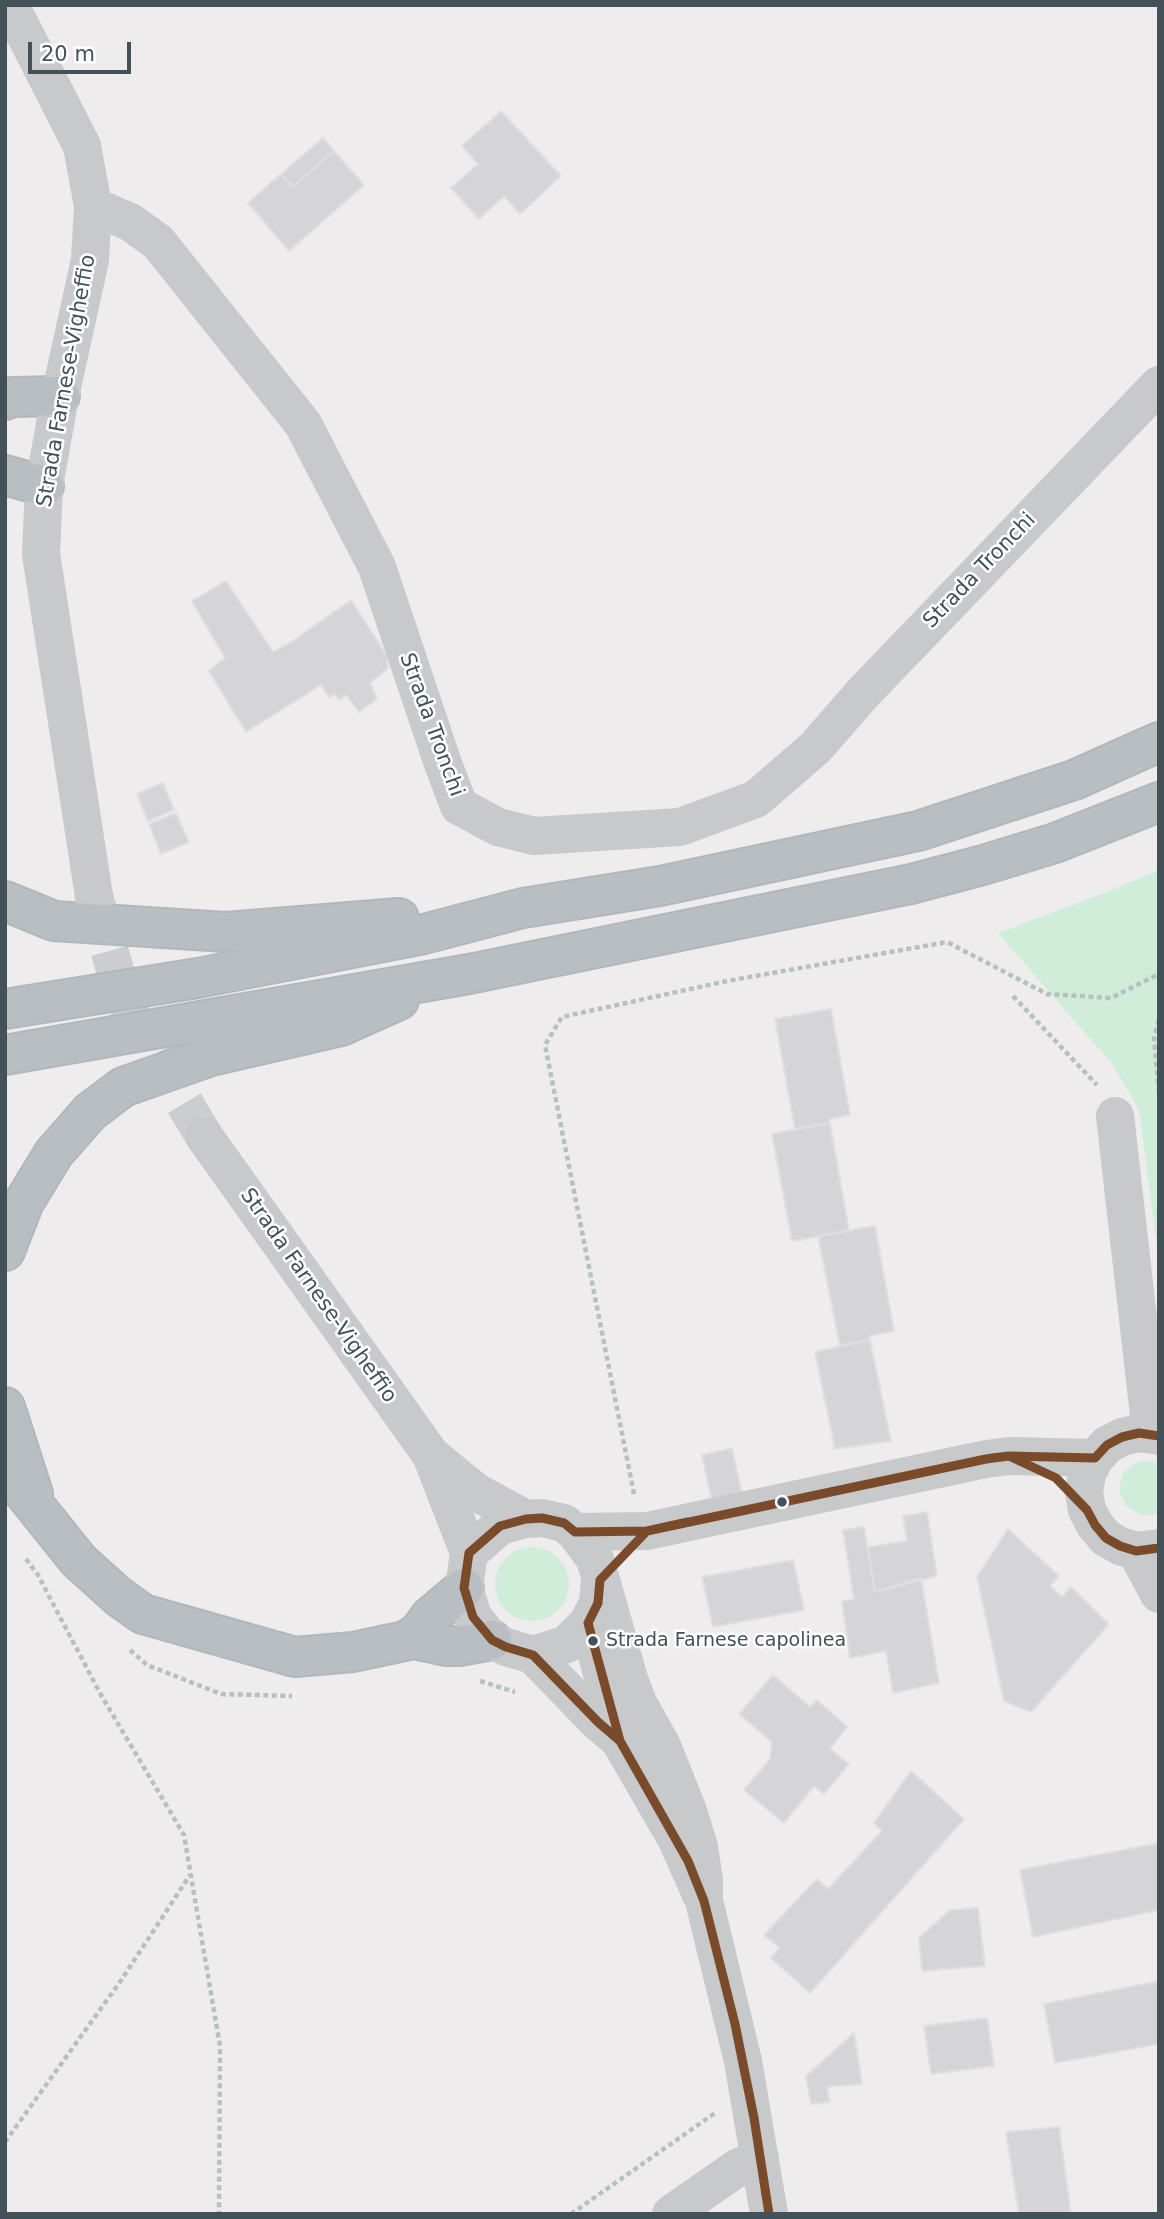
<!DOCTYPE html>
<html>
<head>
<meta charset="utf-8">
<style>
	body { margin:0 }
	#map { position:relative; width:1164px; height:2219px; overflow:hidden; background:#eeeced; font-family:"DejaVu Sans",sans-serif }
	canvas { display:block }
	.frame { position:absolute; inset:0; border:7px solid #445159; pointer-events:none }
	.scale { position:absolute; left:28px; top:42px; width:103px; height:32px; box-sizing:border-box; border:4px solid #445159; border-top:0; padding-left:9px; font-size:21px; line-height:24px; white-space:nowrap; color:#445159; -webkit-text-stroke:5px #fff; paint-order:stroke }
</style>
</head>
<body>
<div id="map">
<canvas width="1164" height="2219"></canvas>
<div class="frame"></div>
<div class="scale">20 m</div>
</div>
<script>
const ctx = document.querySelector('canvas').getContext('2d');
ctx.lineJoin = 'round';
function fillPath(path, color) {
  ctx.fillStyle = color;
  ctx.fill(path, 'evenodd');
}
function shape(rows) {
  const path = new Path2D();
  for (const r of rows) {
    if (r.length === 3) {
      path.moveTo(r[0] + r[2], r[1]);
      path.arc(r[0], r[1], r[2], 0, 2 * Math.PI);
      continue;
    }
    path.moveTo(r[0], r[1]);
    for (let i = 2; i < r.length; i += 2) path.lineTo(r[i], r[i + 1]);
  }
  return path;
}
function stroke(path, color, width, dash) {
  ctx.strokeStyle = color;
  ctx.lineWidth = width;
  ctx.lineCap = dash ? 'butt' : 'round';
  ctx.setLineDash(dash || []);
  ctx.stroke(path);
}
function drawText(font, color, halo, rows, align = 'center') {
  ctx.font = font + ' "DejaVu Sans",sans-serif';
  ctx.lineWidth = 5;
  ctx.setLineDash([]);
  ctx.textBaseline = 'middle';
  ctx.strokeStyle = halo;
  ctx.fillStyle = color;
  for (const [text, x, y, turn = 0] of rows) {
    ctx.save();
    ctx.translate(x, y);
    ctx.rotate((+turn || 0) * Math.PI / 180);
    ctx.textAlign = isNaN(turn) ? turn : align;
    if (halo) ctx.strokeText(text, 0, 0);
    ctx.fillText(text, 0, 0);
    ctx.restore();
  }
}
fillPath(shape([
	[1159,870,1159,1261,1139,1110,1113,1065,998,933,1104,893],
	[1145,1460,1159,1464,1159,1512,1151,1515,1142,1515,1127,1507,1119,1492,1122,1475,1128,1468,1136,1463],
	[532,1584,37]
]), '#d0edd9');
const building = shape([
	[501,111,561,176,520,214,504,196,479,219,451,188,478,164,462,146,501,111],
	[323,138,334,151,293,187,281,174,323,138],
	[334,151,364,185,289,251,248,203,281,174,293,187,334,151],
	[226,581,273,652,293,641,351,600,387,656,388,668,370,683,377,699,359,712,346,695,339,700,335,694,329,697,321,685,246,732,209,671,225,658,192,601,226,581],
	[163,783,174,810,148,821,137,794,163,783],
	[176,813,189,842,161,854,149,824,176,813],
	[831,1009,850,1115,829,1119,830,1123,795,1129,775,1019,831,1009],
	[830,1123,849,1231,792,1241,772,1134,830,1123],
	[875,1226,894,1331,869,1336,870,1340,840,1346,818,1236,875,1226],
	[870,1340,891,1441,835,1449,815,1352,870,1340],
	[732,1448,742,1494,712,1501,702,1455,732,1448],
	[927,1512,937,1576,875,1592,868,1547,907,1541,903,1516,927,1512],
	[864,1527,875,1592,921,1578,939,1683,893,1693,886,1651,850,1658,842,1601,854,1599,843,1530,864,1527],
	[1008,1529,1059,1576,1050,1586,1062,1597,1071,1587,1109,1624,1031,1712,1004,1701,977,1577,1008,1529],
	[793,1560,804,1610,713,1627,702,1577,793,1560],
	[773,1675,810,1707,817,1700,847,1727,830,1749,849,1764,824,1794,814,1786,784,1823,744,1790,770,1759,772,1742,739,1714,773,1675],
	[911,1771,964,1819,810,1993,771,1958,780,1948,764,1935,817,1879,828,1889,882,1831,874,1823,911,1771],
	[1159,1843,1159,1910,1033,1937,1020,1870,1159,1843],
	[978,1908,985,1966,922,1971,919,1938,950,1910,978,1908],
	[1159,1981,1159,2044,1055,2063,1044,2004,1159,1981],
	[987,2018,994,2066,931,2074,924,2026,987,2018],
	[854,2033,862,2084,827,2087,830,2102,811,2104,806,2076,854,2033],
	[1059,2127,1071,2214,1019,2214,1006,2132,1059,2127]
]);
fillPath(building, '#d5d5d7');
stroke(building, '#dfdee0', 2);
stroke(shape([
	[94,896,124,1002,204,1136]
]), '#cccdcf', 38, [38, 19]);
const highway = shape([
	[5,400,13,397,60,396],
	[5,475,44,486],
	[5,901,54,921,226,932,399,918],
	[5,1009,198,978,420,935,523,908,660,886,918,831,1074,780,1159,742],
	[5,1055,469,974,911,884,983,865,1055,843,1159,802],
	[5,1251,24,1202,54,1153,90,1112,123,1087,211,1056,341,1026,399,1000],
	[5,1407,33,1494],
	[5,1469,79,1561,119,1597,143,1614,295,1657,353,1652,414,1639,446,1646,459,1646,492,1640],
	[407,1640,418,1633,430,1617,464,1588]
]);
stroke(highway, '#b2b7bc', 42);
stroke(shape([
	[1013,996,1097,1085],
	[1159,1020,1154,1039,1159,1092],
	[634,1494,545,1045,562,1017,727,981,947,942,1047,994,1111,998,1159,974],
	[26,1559,38,1575,101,1695,184,1835,220,2046,219,2214],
	[130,1650,147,1665,221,1694,292,1696],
	[480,1681,515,1692],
	[5,2142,120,1982,190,1875],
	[571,2214,715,2113]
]), '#b5c1bc', 4.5, [5, 3.5]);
stroke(shape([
	[10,5,82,146,93,206,90,260,60,396,44,486,41,554,94,896],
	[93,206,130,222,158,242,303,424,377,567,442,761,459,806,498,827,534,836,680,827,756,799,815,748,863,693,1159,385],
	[1115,1116,1149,1415,1156,1435],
	[204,1136,431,1455,469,1553],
	[1159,1436,1139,1433,1122,1437,1107,1445,1095,1458,1087,1474,1084,1492,1087,1510,1095,1525,1106,1538,1120,1546,1136,1551,1159,1548],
	[432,1456,476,1492,526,1519],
	[575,1532,647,1531,986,1459,1009,1456,1095,1458],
	[1136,1551,1159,1594],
	[600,1580,598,1603,588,1623,567,1644,533,1655,506,1647,492,1640,473,1617,464,1588,469,1553,500,1526,526,1519,542,1518,564,1523,575,1532,595,1559,629,1679,638,1703,662,1746,688,1811,699,1847,704,1880,704,1901],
	[533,1655,598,1722,618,1739],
	[597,1655,620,1741,677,1840,704,1901,743,2061,769,2214],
	[671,2214,737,2168,760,2158]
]), '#c7c9cb', 38);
stroke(highway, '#b8bec2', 38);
stroke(shape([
	[992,1458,1009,1456,1056,1478,1087,1510,1095,1525,1106,1538,1120,1546,1136,1551,1159,1548],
	[620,1741,588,1623,598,1603,600,1580,647,1531,688,1522],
	[769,2214,754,2118,735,2024,704,1901,688,1861,620,1741,598,1722,533,1655,506,1647,492,1640,473,1617,464,1588,469,1553,500,1526,526,1519,542,1518,564,1523,575,1532,647,1531,986,1459,1009,1456,1095,1458,1107,1445,1122,1437,1139,1433,1159,1436]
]), '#7a4b2a', 9);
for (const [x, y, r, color] of [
	[782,1502,6,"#445159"],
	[593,1641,6,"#445159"]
]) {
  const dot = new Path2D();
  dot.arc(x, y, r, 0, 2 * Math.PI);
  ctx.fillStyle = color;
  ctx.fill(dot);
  stroke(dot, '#fff', 2.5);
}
drawText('19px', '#445159', '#fff', [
	["Strada Farnese capolinea",606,1641]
], 'left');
drawText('21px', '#445159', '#fff', [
	["Strada Farnese-Vigheffio",67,381,-80],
	["Strada Tronchi",980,571,-46],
	["Strada Tronchi",431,725,70],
	["Strada Farnese-Vigheffio",318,1296,55]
]);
</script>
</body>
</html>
